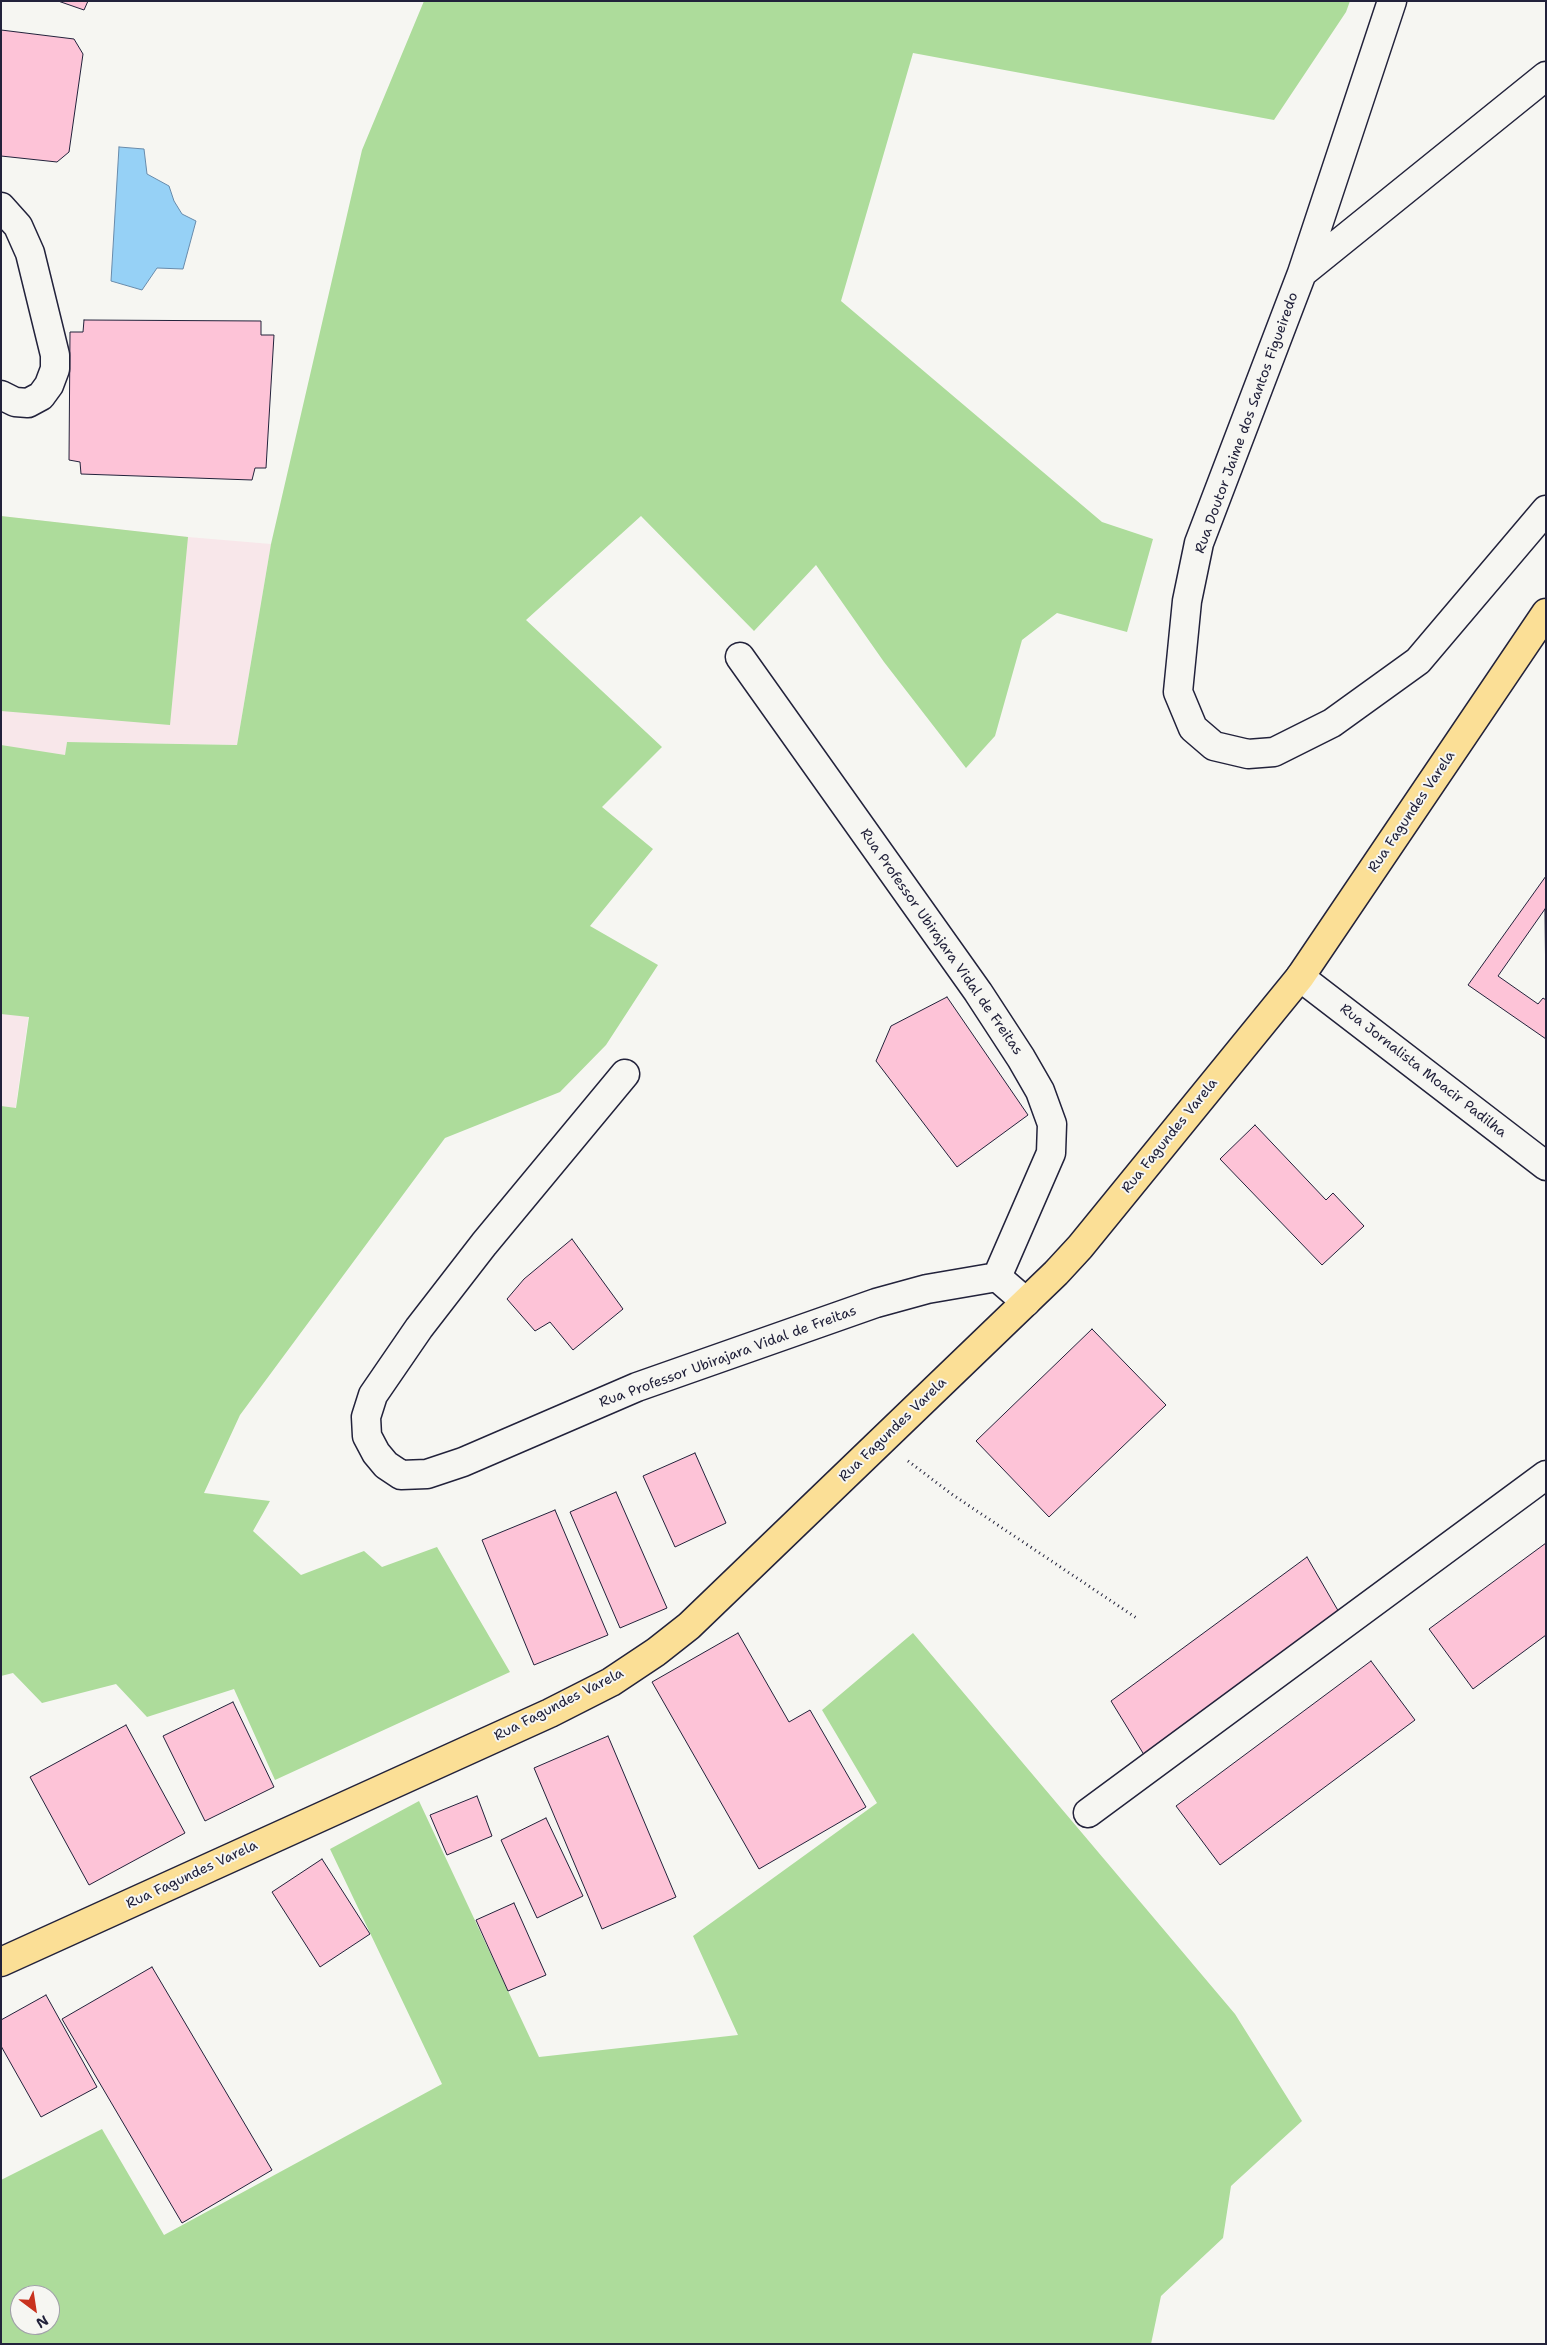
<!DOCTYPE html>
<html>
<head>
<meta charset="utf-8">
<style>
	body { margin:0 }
	#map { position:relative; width:1547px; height:2345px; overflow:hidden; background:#f6f6f2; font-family:"Shantell Sans",sans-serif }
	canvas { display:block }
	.frame { position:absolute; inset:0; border:2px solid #22223b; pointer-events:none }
	.north { position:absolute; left:10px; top:2285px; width:50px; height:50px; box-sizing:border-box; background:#f6f6f2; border:1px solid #a1a1a9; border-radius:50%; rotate:149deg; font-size:14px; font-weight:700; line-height:20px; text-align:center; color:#22223b }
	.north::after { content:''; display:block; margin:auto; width:18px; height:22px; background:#c8321e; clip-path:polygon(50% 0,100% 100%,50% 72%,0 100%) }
</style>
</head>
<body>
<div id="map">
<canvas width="1547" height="2345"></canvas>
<div class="frame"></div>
<div class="north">N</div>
</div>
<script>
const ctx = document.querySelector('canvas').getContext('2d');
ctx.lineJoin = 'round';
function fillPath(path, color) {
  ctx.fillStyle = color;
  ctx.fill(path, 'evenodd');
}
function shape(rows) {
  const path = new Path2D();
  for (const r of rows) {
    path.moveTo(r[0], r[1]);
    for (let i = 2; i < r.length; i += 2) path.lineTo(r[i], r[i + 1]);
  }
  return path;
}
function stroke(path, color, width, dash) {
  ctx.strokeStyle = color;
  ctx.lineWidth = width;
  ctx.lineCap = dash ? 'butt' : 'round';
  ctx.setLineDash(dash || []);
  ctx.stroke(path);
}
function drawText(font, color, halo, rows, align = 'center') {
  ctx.font = font + ' "Shantell Sans",sans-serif';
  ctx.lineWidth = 4;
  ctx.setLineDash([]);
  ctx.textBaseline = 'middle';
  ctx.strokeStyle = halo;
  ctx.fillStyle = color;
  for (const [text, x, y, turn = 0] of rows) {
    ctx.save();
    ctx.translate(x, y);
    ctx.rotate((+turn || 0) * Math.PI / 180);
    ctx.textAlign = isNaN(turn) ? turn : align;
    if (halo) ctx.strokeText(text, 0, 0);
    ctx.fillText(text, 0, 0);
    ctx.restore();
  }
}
fillPath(shape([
	[1,516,188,537,271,544,237,745,67,742,1,1211]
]), '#f8e7ea');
fillPath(shape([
	[424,1,1350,1,1346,12,1274,120,913,53,841,301,1102,522,1153,539,1127,632,1057,613,1022,640,995,736,966,768,884,662,816,565,754,631,641,516,526,620,662,747,602,807,653,849,590,926,658,965,606,1045,560,1092,445,1138,240,1415,204,1493,270,1501,253,1531,301,1575,364,1551,382,1567,437,1547,510,1672,275,1780,234,1689,147,1717,116,1684,42,1703,13,1673,1,1676,1,1106,16,1108,29,1017,1,1014,1,745,65,755,67,742,237,745,271,544,362,150],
	[1,516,188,537,170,725,1,711],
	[913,1633,1235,2014,1302,2121,1231,2186,1223,2238,1161,2296,1151,2344,1,2344,1,2180,102,2129,164,2235,442,2084,330,1849,419,1801,539,2057,738,2035,693,1936,877,1803,822,1710],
	[20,2295,50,2295,50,2325,20,2325]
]), '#addc9b');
const water = shape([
	[119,147,144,149,147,174,169,186,174,201,182,214,196,221,183,269,157,268,142,290,111,281,119,147]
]);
fillPath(water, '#96d1f6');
stroke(water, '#688bab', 1);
const building = shape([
	[58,1,88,1,84,10,58,1],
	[1,30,74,39,83,54,69,152,57,162,1,156,1,30],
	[84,320,261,321,261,335,274,335,266,468,255,468,252,480,81,474,80,462,69,460,70,332,83,332,84,320],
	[1546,876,1546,1039,1468,985,1546,876],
	[1545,909,1546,1000,1543,998,1538,1004,1498,976,1545,909],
	[947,997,1028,1115,957,1167,876,1061,891,1026,947,997],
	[1255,1125,1326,1200,1333,1193,1364,1226,1322,1265,1220,1159,1255,1125],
	[572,1239,623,1309,573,1350,550,1322,535,1331,507,1299,524,1279,572,1239],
	[1092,1329,1166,1405,1049,1517,976,1441,1092,1329],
	[695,1453,726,1523,675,1547,643,1476,695,1453],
	[616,1492,667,1608,620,1628,570,1512,616,1492],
	[555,1510,608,1635,534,1665,482,1540,555,1510],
	[1546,1543,1546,1635,1473,1689,1429,1629,1546,1543],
	[1307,1557,1340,1614,1146,1758,1111,1701,1307,1557],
	[738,1633,789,1722,810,1710,866,1807,759,1869,652,1682,738,1633],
	[1371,1661,1415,1720,1220,1865,1176,1806,1371,1661],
	[233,1702,274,1787,205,1821,163,1736,233,1702],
	[126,1725,185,1833,89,1885,30,1777,126,1725],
	[608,1736,676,1897,602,1929,534,1768,608,1736],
	[477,1796,492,1836,447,1855,430,1815,477,1796],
	[546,1818,583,1896,537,1918,501,1840,546,1818],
	[322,1859,370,1934,320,1967,272,1892,322,1859],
	[514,1903,546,1975,508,1991,476,1920,514,1903],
	[152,1967,272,2170,182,2223,62,2019,152,1967],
	[46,1995,97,2087,41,2117,1,2046,1,2020,46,1995]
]);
fillPath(building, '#fdc3d7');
stroke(building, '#22223b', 1);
const minor = shape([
	[1392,1,1302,273,1199,543,1187,601,1178,692,1193,728,1214,746,1248,754,1274,752,1332,723,1418,661,1546,510],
	[1,207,18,226,30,253,55,355,55,369,49,385,41,396,28,403,15,402,1,395],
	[1302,273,1546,76],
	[740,657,978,992,1021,1058,1040,1091,1052,1124,1051,1153,997,1277],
	[1300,977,1546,1166],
	[625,1074,484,1244,419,1328,373,1395,366,1417,367,1436,376,1453,386,1465,401,1475,427,1474,463,1462,637,1387,876,1303,927,1289,997,1277,1026,1302],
	[1088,1813,1546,1475]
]);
const major = shape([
	[1,1962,550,1713,611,1682,656,1652,689,1626,1056,1273,1080,1247,1300,977,1546,613]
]);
stroke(minor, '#22223b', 31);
stroke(major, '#22223b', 31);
stroke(shape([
	[908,1461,953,1495,1138,1619]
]), '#22223b', 3, [1, 4]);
stroke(minor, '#f6f6f2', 28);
stroke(major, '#fbdf96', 28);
drawText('14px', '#22223b', '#f6f6f2', [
	["Rua Doutor Jaime dos Santos Figueiredo",1247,423,-70],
	["Rua Fagundes Varela",1412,812,-56],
	["Rua Professor Ubirajara Vidal de Freitas",941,942,55],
	["Rua Jornalista Moacir Padilha",1423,1071,38],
	["Rua Fagundes Varela",1170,1136,-51],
	["Rua Professor Ubirajara Vidal de Freitas",728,1357,-20],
	["Rua Fagundes Varela",893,1430,-44],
	["Rua Fagundes Varela",559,1705,-27],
	["Rua Fagundes Varela",192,1875,-25]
]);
</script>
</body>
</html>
